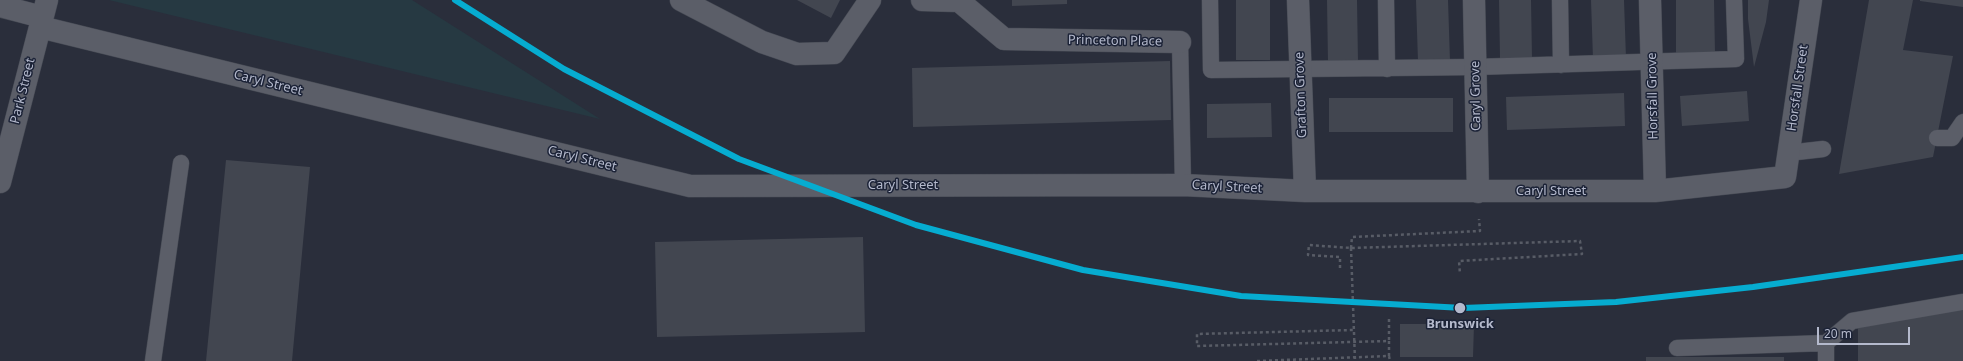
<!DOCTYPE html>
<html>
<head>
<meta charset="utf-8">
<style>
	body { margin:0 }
	#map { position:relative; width:1963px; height:361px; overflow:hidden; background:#2a2e3b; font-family:"Noto Sans",sans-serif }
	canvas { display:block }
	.scale { position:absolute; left:1817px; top:327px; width:93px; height:18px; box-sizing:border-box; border:2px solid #b4b9cc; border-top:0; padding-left:5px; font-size:12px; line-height:14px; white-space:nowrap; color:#b4b9cc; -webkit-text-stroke:3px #1c2337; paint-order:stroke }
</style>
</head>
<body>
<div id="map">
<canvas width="1963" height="361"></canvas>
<div class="scale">20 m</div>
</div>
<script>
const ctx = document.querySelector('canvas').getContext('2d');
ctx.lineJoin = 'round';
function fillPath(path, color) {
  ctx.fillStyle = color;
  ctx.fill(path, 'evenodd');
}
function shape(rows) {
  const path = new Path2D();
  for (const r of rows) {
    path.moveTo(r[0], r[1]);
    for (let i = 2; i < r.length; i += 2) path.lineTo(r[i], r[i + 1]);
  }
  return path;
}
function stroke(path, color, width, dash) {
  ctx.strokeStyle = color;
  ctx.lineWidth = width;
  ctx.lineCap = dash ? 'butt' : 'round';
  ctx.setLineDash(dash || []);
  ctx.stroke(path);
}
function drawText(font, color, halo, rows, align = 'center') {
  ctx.font = font + ' "Noto Sans",sans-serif';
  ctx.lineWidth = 3;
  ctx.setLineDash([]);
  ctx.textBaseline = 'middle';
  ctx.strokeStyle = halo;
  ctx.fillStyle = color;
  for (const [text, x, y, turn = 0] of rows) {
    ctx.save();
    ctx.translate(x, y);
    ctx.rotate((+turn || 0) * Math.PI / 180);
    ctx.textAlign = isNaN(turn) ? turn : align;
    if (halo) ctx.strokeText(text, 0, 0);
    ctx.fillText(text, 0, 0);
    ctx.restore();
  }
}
fillPath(shape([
	[109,0,412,0,600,119]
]), '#263942');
fillPath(shape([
	[797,0,840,0,831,18],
	[1012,0,1067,0,1067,4,1012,6],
	[1236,0,1270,0,1270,60,1236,60],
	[1327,0,1357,0,1358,62,1328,63],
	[1416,0,1448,0,1450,61,1418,62],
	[1499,0,1531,0,1532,58,1500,58],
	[1591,0,1624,0,1626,58,1593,59],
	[1676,0,1714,0,1715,53,1676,54],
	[1748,0,1769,0,1766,22,1754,67,1748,19],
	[1869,0,1913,0,1903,50,1953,56,1933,157,1839,174],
	[1920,0,1963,0,1963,7,1920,1],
	[1170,61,1171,120,913,127,912,68],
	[1747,91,1749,121,1682,126,1680,96],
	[1624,93,1625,126,1507,130,1506,97],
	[1329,98,1453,98,1453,132,1329,132],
	[1271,103,1272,137,1207,138,1207,104],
	[226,160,310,167,292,361,206,361],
	[863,237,865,332,657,337,655,242],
	[1963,310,1963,361,1858,361,1858,325],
	[1400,324,1474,324,1473,357,1400,357],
	[1646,357,1784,357,1784,361,1646,361]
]), '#424650');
const lane = shape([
	[1210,0,1211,70,1475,67,1736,59,1734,0],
	[1386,0,1387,69],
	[1560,0,1561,65],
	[1180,42,1183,185],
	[1937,138,1952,138,1963,122],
	[1788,153,1823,149],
	[1826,343,1826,361],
	[1677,348,1826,343,1852,321,1963,302],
	[153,361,181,163]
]);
const street = shape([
	[681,0,762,42,797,54,834,53,870,0],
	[922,0,959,1,1004,39,1180,42],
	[1298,0,1305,191],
	[1474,0,1478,192],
	[1650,0,1655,191],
	[0,6,42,17],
	[40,27,690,186,1183,185,1305,191,1655,191,1785,177,1811,0],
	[0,182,47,0]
]);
stroke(lane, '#464a54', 17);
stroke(street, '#464a54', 23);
stroke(shape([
	[1351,248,1352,237,1480,231,1479,219],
	[1340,268,1340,257,1308,255,1309,245,1351,248,1580,241,1582,254,1459,261,1460,274],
	[1389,319,1389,341],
	[1389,356,1390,361],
	[1257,361,1389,356,1389,341,1197,346,1197,334,1353,330]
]), '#585c66', 2.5, [3, 3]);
stroke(lane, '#5b5e68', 16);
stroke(street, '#5b5e68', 22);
stroke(shape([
	[1351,248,1355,361]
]), '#585c66', 2.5, [3, 3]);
stroke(shape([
	[455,0,564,69,739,159,916,225,1083,270,1241,296,1463,308,1616,302,1753,287,1963,257]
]), '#06acd0', 6);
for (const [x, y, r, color] of [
	[1460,308,6,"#b4b9cc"]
]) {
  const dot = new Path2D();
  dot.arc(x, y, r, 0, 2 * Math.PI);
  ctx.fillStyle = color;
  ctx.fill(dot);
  stroke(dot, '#1c2337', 1.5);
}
drawText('13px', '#b4b9cc', '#1c2337', [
	["Princeton Place",1115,41,1],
	["Caryl Street",268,83,14],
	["Horsfall Street",1798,88,-82],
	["Park Street",23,91,-76],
	["Grafton Grove",1301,95,-92],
	["Caryl Grove",1476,96,-91],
	["Horsfall Grove",1653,96,-91],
	["Caryl Street",582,159,14],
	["Caryl Street",903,185],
	["Caryl Street",1227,187,3],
	["Caryl Street",1551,191]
]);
drawText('bold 13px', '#b4b9cc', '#1c2337', [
	["Brunswick",1460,324]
]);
</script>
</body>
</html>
